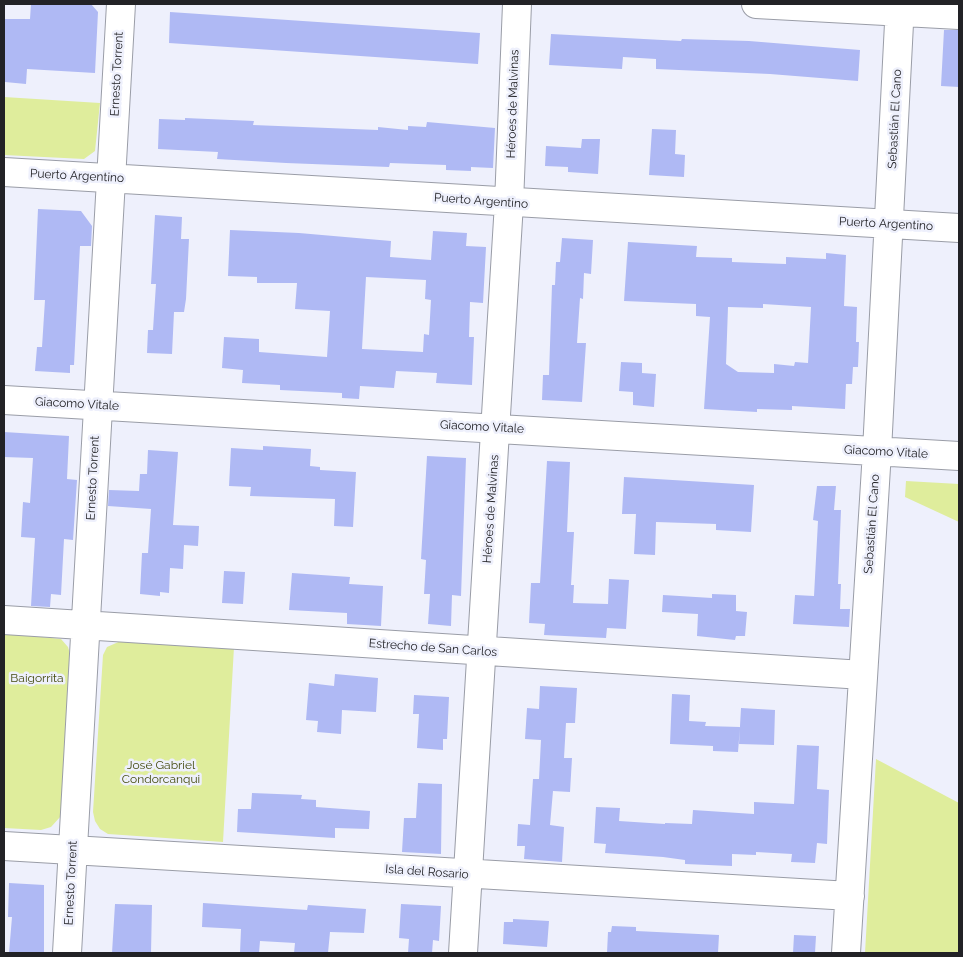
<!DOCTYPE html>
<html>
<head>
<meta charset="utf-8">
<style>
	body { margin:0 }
	#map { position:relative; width:963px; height:957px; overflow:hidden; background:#eef0fc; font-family:Raleway,sans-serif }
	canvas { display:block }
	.frame { position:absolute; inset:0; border:5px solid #222226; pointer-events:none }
</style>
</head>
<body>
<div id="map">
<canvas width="963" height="957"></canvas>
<div class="frame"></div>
</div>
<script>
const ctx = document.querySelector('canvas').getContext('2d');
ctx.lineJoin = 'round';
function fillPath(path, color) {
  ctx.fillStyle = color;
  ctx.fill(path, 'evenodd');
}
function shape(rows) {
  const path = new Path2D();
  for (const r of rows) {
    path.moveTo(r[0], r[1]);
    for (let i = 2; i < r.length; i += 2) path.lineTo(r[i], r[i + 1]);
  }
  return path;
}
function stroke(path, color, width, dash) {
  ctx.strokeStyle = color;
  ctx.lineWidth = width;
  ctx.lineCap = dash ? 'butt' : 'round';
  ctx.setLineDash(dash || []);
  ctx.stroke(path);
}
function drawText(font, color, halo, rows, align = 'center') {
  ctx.font = font + ' Raleway,sans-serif';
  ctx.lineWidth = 5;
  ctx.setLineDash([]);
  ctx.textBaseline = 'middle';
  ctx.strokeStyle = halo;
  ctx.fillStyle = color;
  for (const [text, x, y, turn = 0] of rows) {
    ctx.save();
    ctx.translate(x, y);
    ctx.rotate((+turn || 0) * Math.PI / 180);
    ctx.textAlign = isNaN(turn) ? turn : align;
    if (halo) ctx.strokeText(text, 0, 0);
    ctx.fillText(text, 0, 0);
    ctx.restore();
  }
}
fillPath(shape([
	[4,97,100,103,95,151,84,159,4,155],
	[906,481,959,484,959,522,905,497],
	[4,633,61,639,68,647,71,657,61,816,51,827,41,830,4,828],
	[123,640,234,647,223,842,108,834,100,829,95,821,93,812,103,655,107,647],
	[876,759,959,803,959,953,865,953]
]), '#dfed9c');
fillPath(shape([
	[31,4,91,4,98,12,95,73,27,69,26,84,5,82,4,19,30,19],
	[170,12,480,33,478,64,169,43],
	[944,30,959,30,959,87,941,86],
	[551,34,681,41,682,39,749,41,860,50,858,81,770,74,656,69,656,59,623,57,622,69,549,65],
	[185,118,254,121,253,125,378,130,378,127,408,130,408,126,426,127,427,122,495,128,493,168,471,167,471,171,446,170,446,165,390,163,389,167,286,163,217,159,218,152,158,149,159,119,185,120],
	[652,129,676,130,675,154,685,155,684,177,649,175],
	[582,139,600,139,598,174,568,172,568,167,545,166,546,146,581,148],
	[38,209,81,211,92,226,91,246,80,246,74,365,70,365,70,373,35,371,37,347,42,347,45,300,34,300],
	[155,215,182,217,181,239,189,239,186,299,184,312,174,312,172,354,147,353,148,330,153,330,156,284,151,284],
	[230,230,299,233,391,241,390,257,431,260,433,231,467,233,466,246,486,247,483,303,470,302,469,337,474,337,472,385,436,383,437,373,396,371,394,388,360,386,359,399,342,398,342,393,280,390,280,385,242,383,243,370,222,368,224,337,259,339,259,352,327,357,330,311,295,309,297,283,257,283,257,277,228,276],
	[366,277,426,280,425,299,431,300,429,335,424,334,423,352,362,349],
	[562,238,593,240,591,274,584,273,583,299,580,298,577,343,586,343,582,402,542,400,543,375,549,375,552,285,555,285,556,262,560,262],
	[628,242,697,246,696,257,732,258,732,262,786,264,786,257,826,259,826,253,846,255,844,306,857,307,856,342,859,342,858,367,853,367,852,384,846,384,845,409,792,406,792,410,757,409,757,412,704,409,710,317,696,316,696,304,624,301],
	[763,304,811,307,808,363,795,362,794,366,774,364,774,373,738,372,726,364,728,307,763,308],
	[621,362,642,363,642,373,656,374,654,407,633,405,633,392,619,391],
	[4,432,69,436,67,479,77,480,73,540,64,539,61,595,51,594,50,607,31,606,35,538,21,537,23,502,30,503,33,458,4,457],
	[263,446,311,449,310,466,320,467,320,470,356,472,353,527,334,526,335,499,250,496,251,487,229,486,231,448,263,450],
	[148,450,178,452,173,525,199,526,198,546,184,545,183,569,170,568,169,593,160,592,160,596,140,594,142,553,148,553,151,509,108,506,109,490,139,491,140,474,147,474],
	[427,456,466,458,461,596,452,595,451,626,428,624,430,594,424,594,426,560,421,559],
	[547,461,570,462,567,532,574,532,571,585,574,585,573,603,608,604,609,579,629,580,626,629,607,628,606,638,544,635,545,624,529,623,531,583,540,583],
	[624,477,754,485,751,532,716,530,716,524,656,522,655,555,634,554,636,514,622,514],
	[817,486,836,486,834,510,841,510,838,584,841,584,840,609,850,609,849,627,793,624,795,595,814,596,818,521,813,520],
	[224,571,245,572,243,604,222,603],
	[292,573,350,577,349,584,383,586,381,626,347,624,347,613,289,610],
	[712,594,736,595,736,611,747,612,745,636,736,636,735,640,697,636,698,614,662,612,663,595,712,598],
	[335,674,378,678,376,712,342,710,341,734,317,732,318,721,306,720,309,683,334,686],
	[540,686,577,688,575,723,566,723,564,758,572,758,570,792,553,791,550,825,564,827,562,862,524,859,525,846,517,846,518,824,530,825,533,779,539,779,541,740,525,739,527,708,539,709],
	[672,694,690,695,689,721,706,722,705,726,740,727,738,752,713,751,713,746,670,744],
	[414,695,449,697,447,739,443,739,443,750,417,748,419,714,413,714],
	[741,708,775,710,774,745,739,744],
	[797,745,819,746,817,789,829,790,827,844,817,843,815,863,791,862,792,854,756,852,756,855,732,854,732,866,685,864,685,860,663,857,605,853,606,844,594,843,596,807,620,808,619,821,665,824,665,823,692,824,693,810,754,814,754,802,794,804],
	[418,783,442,784,441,854,402,852,404,818,416,818],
	[252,793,302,795,301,799,316,800,316,807,370,811,369,829,335,828,335,838,237,832,238,809,251,809],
	[9,883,44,885,44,953,9,953,12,917,8,917],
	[203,903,307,910,308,905,366,909,364,933,330,932,328,953,294,953,295,943,260,941,259,953,240,953,241,929,202,927],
	[115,904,152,905,151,953,112,953],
	[401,904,441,906,439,941,433,940,432,953,408,953,409,939,399,938],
	[513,919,549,921,547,947,503,944,504,922,513,922],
	[612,926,636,927,636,931,719,935,718,953,607,953,608,932,611,932],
	[794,935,816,936,815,953,793,953]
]), '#afb9f4');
const minor = shape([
	[756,4,959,15],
	[4,172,959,228],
	[4,400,959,456],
	[4,620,863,675],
	[4,846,850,896],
	[67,953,121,4],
	[463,953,509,203,517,4],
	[846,953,877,451,900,4]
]);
stroke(minor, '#9a9da7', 30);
stroke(minor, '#fff', 28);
drawText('12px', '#222226', '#eef0fc', [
	["Ernesto Torrent",117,74,-87],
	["Héroes de Malvinas",513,104,-88],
	["Sebastián El Cano",895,119,-87],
	["Puerto Argentino",77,176,3],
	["Puerto Argentino",481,201,4],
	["Puerto Argentino",886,224,3],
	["Giacomo Vitale",77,404,3],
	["Giacomo Vitale",482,427,3],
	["Giacomo Vitale",886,452,3],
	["Ernesto Torrent",93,478,-87],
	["Héroes de Malvinas",491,509,-86],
	["Sebastián El Cano",872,524,-86],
	["Estrecho de San Carlos",433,648,4],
	["Isla del Rosario",427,872,4],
	["Ernesto Torrent",71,883,-87]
]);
drawText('12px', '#444b0f', '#eef0fc', [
	["Baigorrita",37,678],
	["José Gabriel",161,765],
	["Condorcanqui",161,779]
]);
</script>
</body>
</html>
